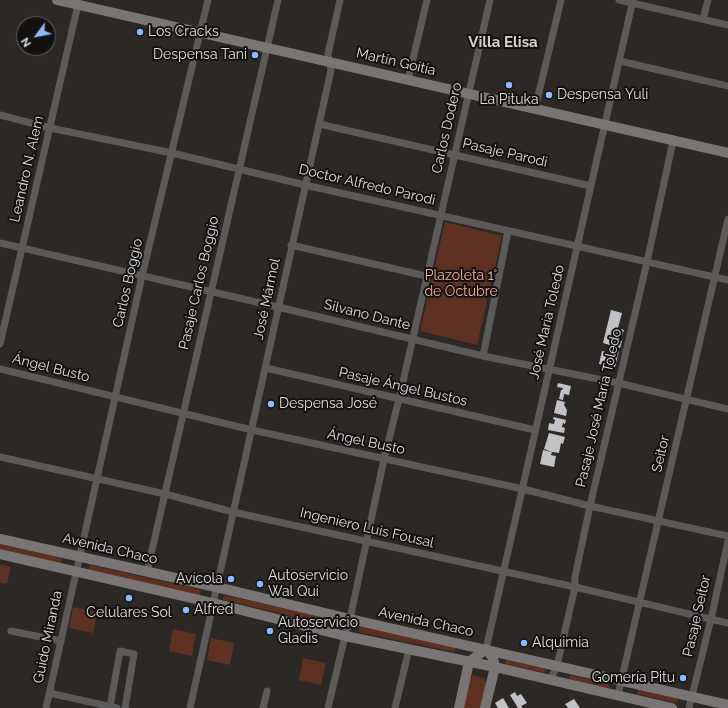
<!DOCTYPE html>
<html>
<head>
<meta charset="utf-8">
<style>
	body { margin:0 }
	#map { position:relative; width:728px; height:708px; overflow:hidden; background:#2b2826; font-family:Raleway,sans-serif }
	canvas { display:block }
	.north { position:absolute; left:16px; top:16px; width:40px; height:40px; box-sizing:border-box; background:#121110; border:1px solid #646362; border-radius:50%; rotate:238deg; font-size:11px; font-weight:700; line-height:16px; text-align:center; color:#e0dddd }
	.north::after { content:''; display:block; margin:auto; width:14px; height:18px; background:#8fb8fd; clip-path:polygon(50% 0,100% 100%,50% 72%,0 100%) }
</style>
</head>
<body>
<div id="map">
<canvas width="728" height="708"></canvas>
<div class="north">N</div>
</div>
<script>
const ctx = document.querySelector('canvas').getContext('2d');
ctx.lineJoin = 'round';
function fillPath(path, color) {
  ctx.fillStyle = color;
  ctx.fill(path, 'evenodd');
}
function shape(rows) {
  const path = new Path2D();
  for (const r of rows) {
    path.moveTo(r[0], r[1]);
    for (let i = 2; i < r.length; i += 2) path.lineTo(r[i], r[i + 1]);
  }
  return path;
}
function stroke(path, color, width, dash) {
  ctx.strokeStyle = color;
  ctx.lineWidth = width;
  ctx.lineCap = dash ? 'butt' : 'round';
  ctx.setLineDash(dash || []);
  ctx.stroke(path);
}
function drawText(font, color, halo, rows, align = 'center') {
  ctx.font = font + ' Raleway,sans-serif';
  ctx.lineWidth = 4;
  ctx.setLineDash([]);
  ctx.textBaseline = 'middle';
  ctx.strokeStyle = halo;
  ctx.fillStyle = color;
  for (const [text, x, y, turn = 0] of rows) {
    ctx.save();
    ctx.translate(x, y);
    ctx.rotate((+turn || 0) * Math.PI / 180);
    ctx.textAlign = isNaN(turn) ? turn : align;
    if (halo) ctx.strokeText(text, 0, 0);
    ctx.fillText(text, 0, 0);
    ctx.restore();
  }
}
fillPath(shape([
	[445,222,502,236,477,345,420,331],
	[0,544,62,558,61,564,0,551],
	[0,564,11,567,7,584,0,583],
	[90,565,201,590,200,596,88,570],
	[224,595,335,620,334,626,223,600],
	[73,607,97,612,93,633,69,628],
	[360,626,456,647,454,652,358,632],
	[173,629,196,634,192,656,169,651],
	[211,638,234,643,230,665,207,660],
	[303,658,326,663,321,685,299,680],
	[507,658,547,667,545,673,505,664],
	[473,675,484,678,486,683,481,708,462,708,469,679],
	[570,675,610,684,609,690,568,681],
	[638,688,678,697,677,703,637,694]
]), '#5e3021');
fillPath(shape([
	[611,310,622,313,618,328,624,330,622,336,615,334,614,338,622,341,620,348,603,343],
	[611,349,619,351,615,367,599,364,602,351,610,353],
	[558,383,571,386,569,395,564,394,563,400,559,399,561,390,562,390,563,388,557,387],
	[557,400,565,402,564,405,567,410,566,416,554,413],
	[554,417,566,420,565,424,563,423,562,427,565,428,564,433,548,430,549,423,554,424,555,420,553,419],
	[549,433,565,437,563,444,561,443,559,453,552,452,551,455,556,456,554,467,540,464,543,450,552,452,544,449],
	[515,692,517,696,521,694,527,703,521,706,523,708,518,708,510,695],
	[503,698,509,708,498,708,495,703],
	[574,699,580,708,568,708,565,704]
]), '#c0c2c5');
stroke(shape([
	[619,0,728,25],
	[703,19,708,0],
	[620,61,728,86],
	[408,80,427,0],
	[535,109,561,0],
	[0,115,50,128,172,153,305,185,728,280],
	[319,124,591,186],
	[0,243,278,307,483,356,618,383,728,409],
	[291,245,426,276],
	[0,344,79,0],
	[483,356,508,231],
	[266,368,535,430],
	[0,369,252,430,523,489,590,506,728,536],
	[0,457,165,494,233,512,575,587,728,623],
	[147,572,278,0],
	[11,631,61,641],
	[486,649,633,0],
	[550,680,557,666,575,587,575,577,590,506,647,262,673,141],
	[49,693,117,708],
	[618,695,728,219],
	[110,707,120,651,134,654,125,708],
	[46,708,142,276,208,0],
	[190,708,331,70,328,54,340,0],
	[263,708,267,691],
	[328,708,345,636,350,619,384,459,399,399,490,0],
	[395,708,409,649],
	[689,708,711,619,728,541]
]), '#5c5a59', 7);
stroke(shape([
	[57,0,728,153],
	[0,539,216,587,350,619,728,705],
	[0,554,213,603,345,636,495,667,672,708],
	[459,708,469,662,486,649],
	[485,708,495,667,493,658,486,649]
]), '#787574', 10);
for (const [x, y, r, color] of [
	[140,32,4,"#8fb8fd"],
	[255,55,4,"#8fb8fd"],
	[509,85,4,"#8fb8fd"],
	[549,95,4,"#8fb8fd"],
	[271,404,4,"#8fb8fd"],
	[231,579,4,"#8fb8fd"],
	[260,584,4,"#8fb8fd"],
	[129,598,4,"#8fb8fd"],
	[186,610,4,"#8fb8fd"],
	[270,631,4,"#8fb8fd"],
	[524,643,4,"#8fb8fd"],
	[683,678,4,"#8fb8fd"]
]) {
  const dot = new Path2D();
  dot.arc(x, y, r, 0, 2 * Math.PI);
  ctx.fillStyle = color;
  ctx.fill(dot);
  stroke(dot, '#121110', 1.5);
}
drawText('14px', '#e0dddd', '#121110', [
	["Los Cracks",148,32],
	["Despensa Tani",247,55,"right"],
	["Despensa Yuli",557,95],
	["La Pituka",509,100,"center"],
	["Despensa José",279,404],
	["Autoservicio",268,576],
	["Wal Qui",268,592],
	["Avícola",223,579,"right"],
	["Alfred",194,610],
	["Celulares Sol",129,613,"center"],
	["Autoservicio",278,623],
	["Gladis",278,639],
	["Alquimia",532,643],
	["Gomería Pitu",675,678,"right"]
], 'left');
drawText('14px', '#e0dddd', '#121110', [
	["Martín Goitía",396,62,13],
	["Carlos Dodero",447,128,-77],
	["Pasaje Parodi",505,153,13],
	["Leandro N. Alem",27,169,-77],
	["Doctor Alfredo Parodi",367,185,13],
	["Carlos Boggio",128,283,-77],
	["Pasaje Carlos Boggio",199,283,-77],
	["José Mármol",267,299,-78],
	["Silvano Dante",367,315,14],
	["José María Toledo",547,322,-77],
	["Ángel Busto",51,368,14],
	["Pasaje Ángel Bustos",403,387,13],
	["Pasaje José María Toledo",599,408,-77],
	["Ángel Busto",366,442,12],
	["Seitor",661,454,-77],
	["Ingeniero Luis Fousal",367,528,13],
	["Avenida Chaco",110,549,13],
	["Pasaje Seitor",697,616,-77],
	["Avenida Chaco",426,622,12],
	["Guido Miranda",48,637,-78]
]);
drawText('14px', '#f9ae96', '#121110', [
	["Plazoleta 1°",461,276],
	["de Octubre",461,292]
]);
drawText('bold 15px', '#d6d1d0', '#121110', [
	["Villa Elisa",503,42]
]);
</script>
</body>
</html>
